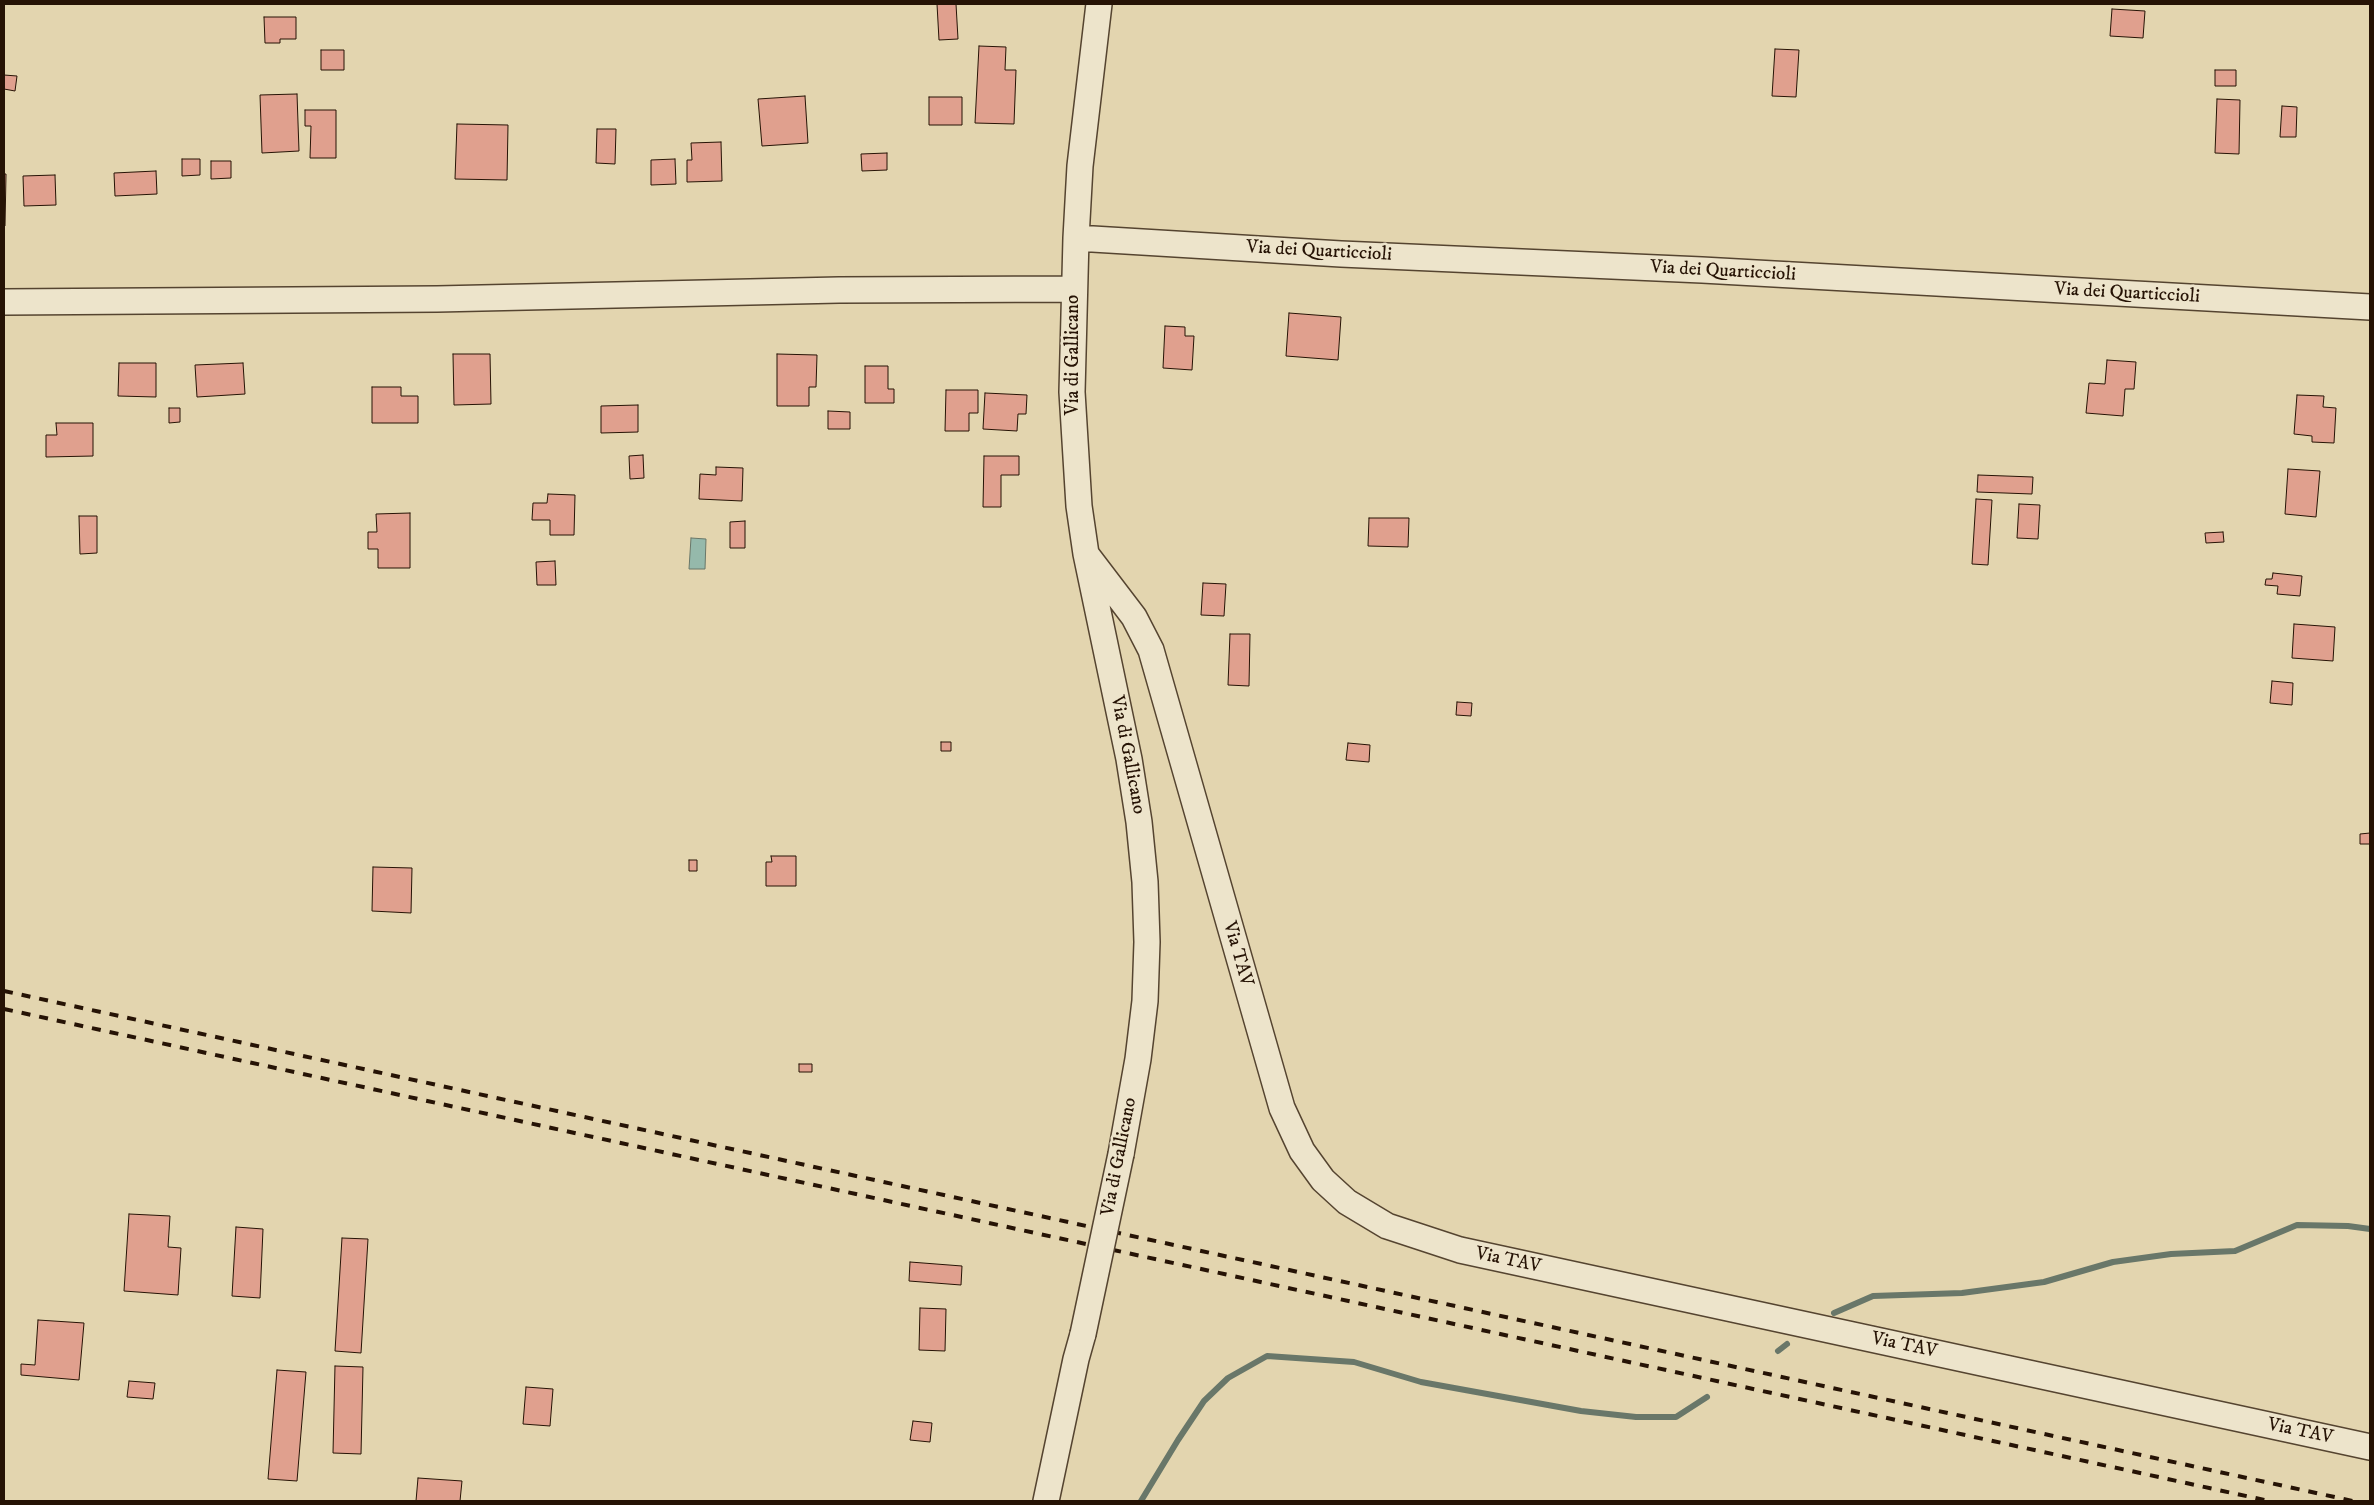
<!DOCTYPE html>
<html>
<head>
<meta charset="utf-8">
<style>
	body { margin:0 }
	#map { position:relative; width:2374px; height:1505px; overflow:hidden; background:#e3d5af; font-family:"IM FELL DW Pica",serif }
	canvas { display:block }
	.frame { position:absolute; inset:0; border:5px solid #261305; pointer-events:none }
</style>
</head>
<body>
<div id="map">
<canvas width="2374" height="1505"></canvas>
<div class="frame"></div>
</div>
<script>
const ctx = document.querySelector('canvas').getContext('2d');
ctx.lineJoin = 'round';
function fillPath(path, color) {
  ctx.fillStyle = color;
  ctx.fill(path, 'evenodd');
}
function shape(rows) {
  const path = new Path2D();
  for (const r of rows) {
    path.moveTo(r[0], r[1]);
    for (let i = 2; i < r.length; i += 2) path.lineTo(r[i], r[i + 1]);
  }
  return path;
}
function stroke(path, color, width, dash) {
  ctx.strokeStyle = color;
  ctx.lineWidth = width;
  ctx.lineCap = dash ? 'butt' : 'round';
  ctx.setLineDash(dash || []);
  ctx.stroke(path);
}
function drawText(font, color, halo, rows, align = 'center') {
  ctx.font = font + ' "IM FELL DW Pica",serif';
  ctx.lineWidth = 5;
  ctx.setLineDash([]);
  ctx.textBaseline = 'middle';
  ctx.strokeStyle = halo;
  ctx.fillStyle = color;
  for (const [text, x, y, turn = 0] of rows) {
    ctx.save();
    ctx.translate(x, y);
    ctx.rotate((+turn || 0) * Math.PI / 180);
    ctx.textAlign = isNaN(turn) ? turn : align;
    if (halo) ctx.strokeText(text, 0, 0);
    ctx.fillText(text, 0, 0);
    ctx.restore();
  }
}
const water = shape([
	[691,538,706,539,705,569,689,569,691,538]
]);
fillPath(water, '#95b9ab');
stroke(water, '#697769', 1);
stroke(shape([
	[1834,1313,1873,1296,1962,1293,2044,1282,2113,1262,2171,1254,2235,1251,2297,1225,2348,1226,2370,1229],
	[1778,1351,1787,1344],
	[1141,1501,1178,1440,1204,1401,1228,1378,1267,1356,1354,1362,1421,1382,1581,1411,1636,1417,1676,1417,1707,1397]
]), '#697769', 6);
const building = shape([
	[937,4,956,4,958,39,939,40,937,4],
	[2112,9,2145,11,2143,38,2110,36,2112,9],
	[264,17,296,17,296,39,280,39,280,43,265,43,264,17],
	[979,46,1006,47,1005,70,1016,70,1014,124,975,123,979,46],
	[1775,49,1799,50,1796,97,1772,96,1775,49],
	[321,50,344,50,344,70,321,70,321,50],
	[2215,70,2236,70,2236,86,2215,86,2215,70],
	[4,75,17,76,15,91,4,89,4,75],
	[297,94,299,151,262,153,260,95,297,94],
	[805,96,808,143,762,146,758,99,805,96],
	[929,97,962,97,962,125,929,125,929,97],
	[2217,99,2240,100,2239,154,2215,153,2217,99],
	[2282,106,2297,107,2296,137,2280,137,2282,106],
	[305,110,336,110,336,158,310,158,311,126,305,126,305,110],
	[457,124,508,125,507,180,455,179,457,124],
	[597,129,616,129,615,164,596,163,597,129],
	[721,142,722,181,687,182,687,160,692,160,691,143,721,142],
	[887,153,887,170,862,171,861,154,887,153],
	[182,159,200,159,200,175,182,176,182,159],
	[675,159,676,184,651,185,651,160,675,159],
	[211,161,231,161,231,178,211,179,211,161],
	[156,171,157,194,115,196,114,173,156,171],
	[4,174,6,174,5,226,4,226,4,174],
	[55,175,56,205,24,206,23,176,55,175],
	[1289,313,1341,317,1338,360,1286,356,1289,313],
	[1165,326,1185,327,1185,336,1194,336,1192,370,1163,368,1165,326],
	[453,354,490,354,491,404,454,405,453,354],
	[777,354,817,355,816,387,809,387,809,406,777,406,777,354],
	[2107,360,2136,362,2134,389,2125,389,2123,416,2086,413,2089,383,2105,384,2107,360],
	[119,363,156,363,156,397,118,396,119,363],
	[243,363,245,394,197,397,195,365,243,363],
	[865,366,888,366,888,389,894,389,894,403,865,403,865,366],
	[372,387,401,387,401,396,418,396,418,423,372,423,372,387],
	[946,390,978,390,978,413,969,413,969,431,945,431,946,390],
	[985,393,1027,395,1026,414,1018,414,1017,431,983,429,985,393],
	[2297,395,2324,396,2323,407,2336,408,2334,443,2312,442,2312,436,2294,434,2297,395],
	[638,405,638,432,601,433,601,406,638,405],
	[169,408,180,408,180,422,169,423,169,408],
	[828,411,850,412,850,429,828,429,828,411],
	[56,423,93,423,93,456,46,457,46,435,57,435,56,423],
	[643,455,644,478,630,479,629,456,643,455],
	[984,456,1019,456,1019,475,1001,475,1001,507,983,507,984,456],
	[716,467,743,468,742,501,699,499,700,474,716,475,716,467],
	[2288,469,2320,471,2316,517,2285,514,2288,469],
	[1978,475,2033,477,2032,494,1977,492,1978,475],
	[548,494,575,495,574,535,550,535,550,520,532,520,533,503,547,503,548,494],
	[1976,499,1992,500,1988,565,1972,564,1976,499],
	[2019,504,2040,505,2038,539,2017,538,2019,504],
	[410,513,410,568,378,568,378,549,368,549,368,532,377,532,376,514,410,513],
	[79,516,97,516,97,553,80,554,79,516],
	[1369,518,1409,518,1408,547,1368,546,1369,518],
	[745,521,745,548,730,548,730,522,745,521],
	[2223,532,2224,542,2206,543,2205,533,2223,532],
	[555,561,556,585,537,585,536,562,555,561],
	[2273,573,2302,576,2300,596,2277,594,2278,586,2265,585,2266,579,2272,579,2273,573],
	[1203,583,1226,584,1224,616,1201,615,1203,583],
	[2294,624,2335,627,2333,661,2292,658,2294,624],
	[1230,634,1250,634,1249,686,1228,685,1230,634],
	[2272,681,2293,683,2292,705,2270,703,2272,681],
	[1457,702,1472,703,1471,716,1456,715,1457,702],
	[941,742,951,742,951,751,941,751,941,742],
	[1348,743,1370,745,1369,762,1346,760,1348,743],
	[2370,833,2370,844,2360,844,2360,834,2370,833],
	[771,856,796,856,796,886,766,886,766,862,772,862,771,856],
	[689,860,697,860,697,871,689,871,689,860],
	[373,867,412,868,411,913,372,911,373,867],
	[799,1064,812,1064,812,1072,799,1072,799,1064],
	[129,1214,170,1216,168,1247,181,1248,178,1295,124,1291,129,1214],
	[236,1227,263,1229,260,1298,232,1296,236,1227],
	[342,1238,368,1239,361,1353,335,1351,342,1238],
	[910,1262,962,1266,961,1285,909,1281,910,1262],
	[920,1308,946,1309,945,1351,919,1350,920,1308],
	[38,1320,84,1323,79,1380,21,1375,21,1364,35,1365,38,1320],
	[335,1366,363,1367,361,1454,333,1453,335,1366],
	[277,1370,306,1372,297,1481,268,1479,277,1370],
	[129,1381,155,1383,153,1399,127,1397,129,1381],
	[526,1387,553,1389,550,1426,523,1424,526,1387],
	[913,1421,932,1423,930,1442,910,1440,913,1421],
	[418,1478,462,1481,460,1501,416,1501,418,1478]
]);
fillPath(building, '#e0a08e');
stroke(building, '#261305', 1);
const minor = shape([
	[1099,4,1080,166,1076,238,1072,392,1079,506,1086,554,1129,759,1139,822,1145,882,1147,942,1145,1001,1138,1059,1121,1154],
	[1076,238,1341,254,1702,270,2370,307],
	[4,302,437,299,839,290,1074,289],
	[1086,554,1134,617,1151,650,1282,1108,1302,1151,1323,1180,1347,1202,1387,1226,1460,1250,2370,1447],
	[1046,1501,1076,1359,1083,1334]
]);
stroke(minor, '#554430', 28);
stroke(minor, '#ede4cb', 25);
stroke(shape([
	[4,991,2353,1501],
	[4,1009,2269,1501]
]), '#261305', 4, [9, 9]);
const minorBridge = shape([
	[1083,1334,1121,1154]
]);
stroke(minorBridge, '#554430', 28, []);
stroke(minorBridge, '#ede4cb', 25);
drawText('19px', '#261305', '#ede4cb', [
	["Via dei Quarticcioli",1319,252,3],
	["Via dei Quarticcioli",1723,272,3],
	["Via dei Quarticcioli",2127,294,3],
	["Via di Gallicano",1074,355,-90],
	["Via di Gallicano",1127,755,79],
	["Via TAV",1237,954,74],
	["Via di Gallicano",1120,1157,-79],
	["Via TAV",1508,1261,12],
	["Via TAV",1904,1346,12],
	["Via TAV",2300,1432,12]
]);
</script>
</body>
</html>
